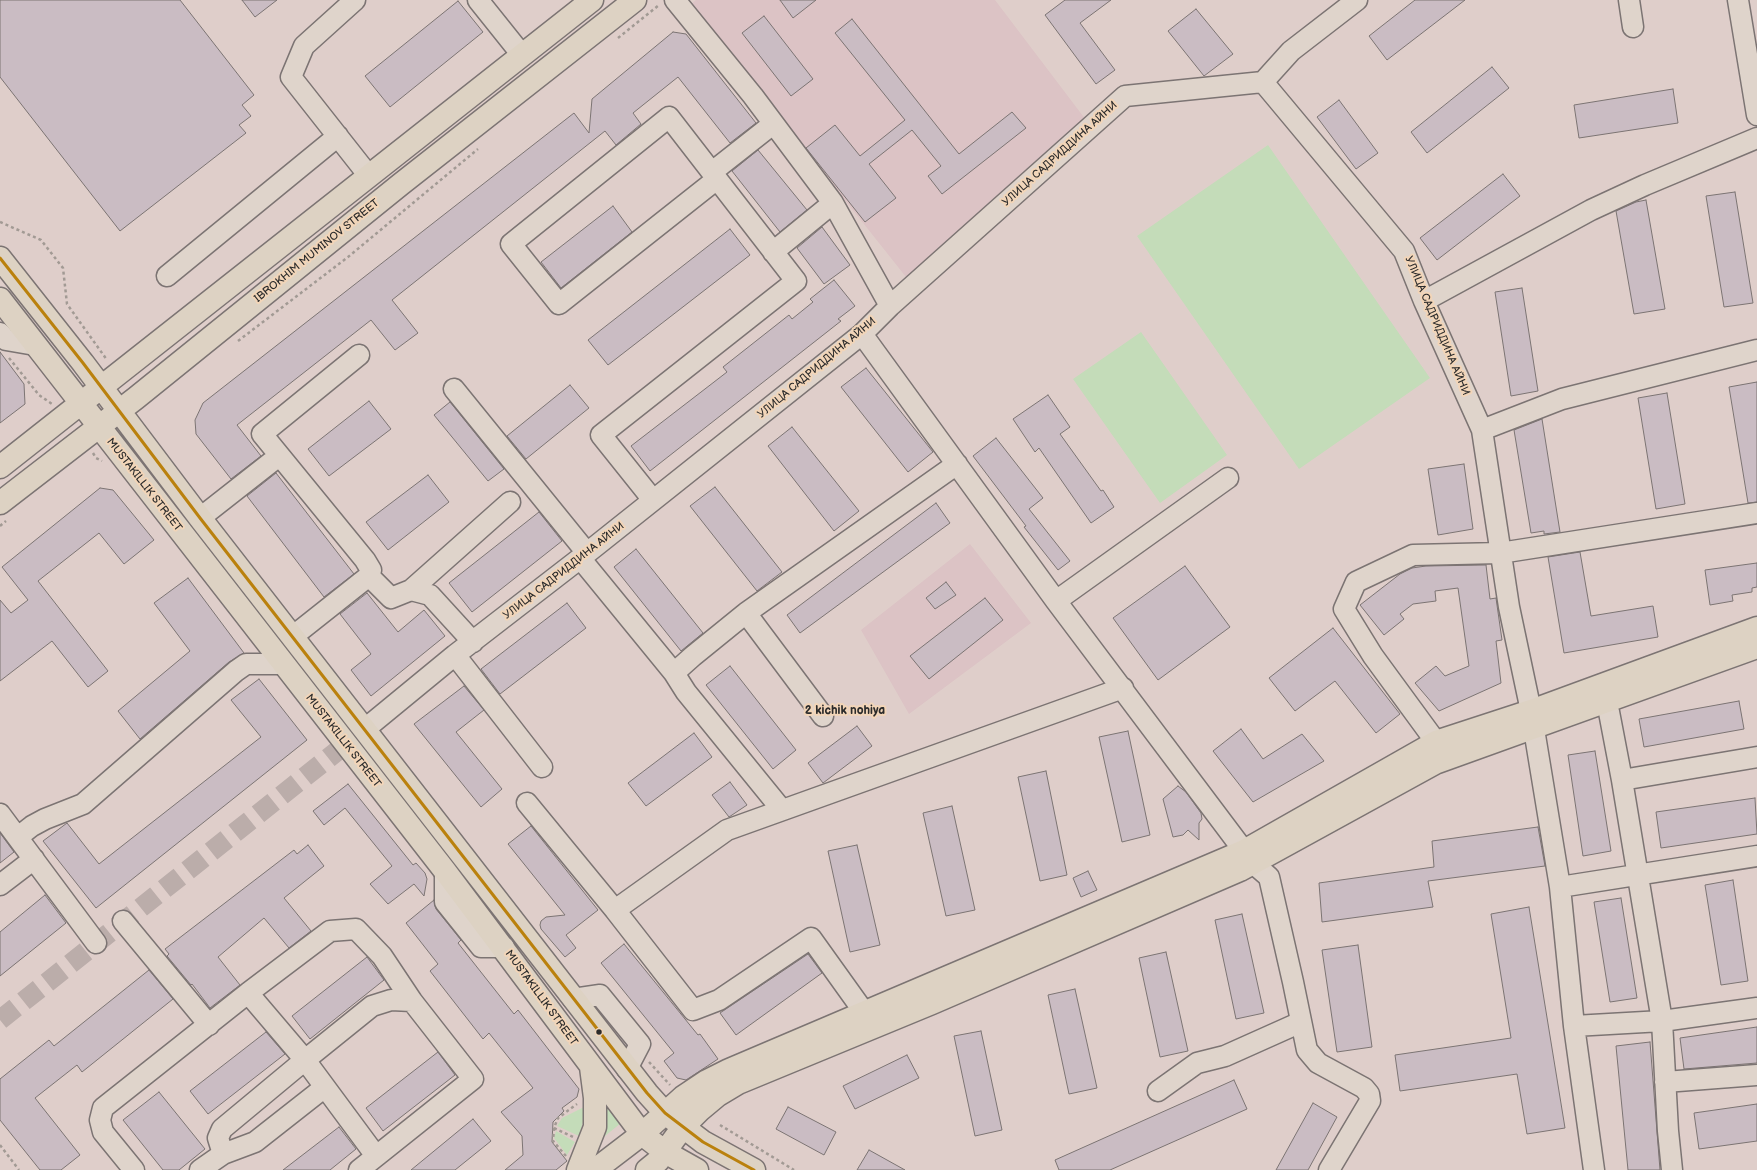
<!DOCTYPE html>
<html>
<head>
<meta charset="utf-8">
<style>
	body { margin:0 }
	canvas { display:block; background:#dfceca }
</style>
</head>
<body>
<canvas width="1757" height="1170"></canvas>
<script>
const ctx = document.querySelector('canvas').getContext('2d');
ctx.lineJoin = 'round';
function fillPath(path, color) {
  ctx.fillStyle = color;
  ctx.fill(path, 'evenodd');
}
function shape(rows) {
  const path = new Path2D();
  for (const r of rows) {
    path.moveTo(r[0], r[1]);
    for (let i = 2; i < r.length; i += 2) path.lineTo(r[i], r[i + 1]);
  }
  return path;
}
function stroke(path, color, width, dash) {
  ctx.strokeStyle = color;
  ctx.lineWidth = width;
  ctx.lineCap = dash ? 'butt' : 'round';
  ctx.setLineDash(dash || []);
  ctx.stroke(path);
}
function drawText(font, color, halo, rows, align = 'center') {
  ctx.font = font + ' "Balsamiq Sans",sans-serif';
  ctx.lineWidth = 4;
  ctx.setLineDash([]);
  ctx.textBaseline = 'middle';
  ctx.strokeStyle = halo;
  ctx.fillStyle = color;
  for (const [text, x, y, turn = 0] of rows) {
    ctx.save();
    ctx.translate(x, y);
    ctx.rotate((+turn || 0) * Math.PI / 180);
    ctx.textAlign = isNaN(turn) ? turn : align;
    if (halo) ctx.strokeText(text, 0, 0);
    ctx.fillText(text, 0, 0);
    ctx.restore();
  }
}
fillPath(shape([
	[696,0,995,0,1086,120,906,277,690,5],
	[970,544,1031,623,909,714,861,630]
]), '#dcc3c5');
fillPath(shape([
	[1268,145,1430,378,1299,469,1137,236],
	[1141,332,1227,455,1160,503,1073,379],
	[603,1102,621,1123,600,1140],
	[584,1107,583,1122,579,1136,557,1126,562,1118],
	[556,1131,575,1142,567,1155,554,1138]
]), '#c4dcb9');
const building = shape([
	[0,0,180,0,254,95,242,105,251,116,239,125,246,133,120,231,0,77,0,0],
	[242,0,277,0,255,17,242,0],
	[780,0,816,0,793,18,780,0],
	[1065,0,1111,0,1080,23,1115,70,1096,84,1045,15,1065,0],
	[1415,0,1465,0,1387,60,1369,36,1415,0],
	[458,1,483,32,390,107,365,76,458,1],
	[1196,9,1233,54,1204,76,1168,31,1196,9],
	[764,16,813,79,791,96,742,33,764,16],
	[852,19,959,154,1012,112,1026,128,942,194,928,176,941,166,912,130,869,164,896,198,865,222,806,148,835,125,860,156,905,120,835,33,852,19],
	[673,32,686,34,756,123,730,143,678,77,633,113,641,124,616,145,605,131,392,300,418,333,395,350,371,320,237,425,261,456,231,479,196,434,195,420,203,403,574,113,589,133,592,99,673,32],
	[1492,67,1509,88,1427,153,1411,132,1492,67],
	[1673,89,1678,123,1579,138,1574,105,1673,89],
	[1339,100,1378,153,1356,169,1317,117,1339,100],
	[758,150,807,210,780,232,732,171,758,150],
	[1503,174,1520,196,1437,260,1420,238,1503,174],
	[1735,192,1753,303,1724,307,1706,196,1735,192],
	[1646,200,1665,309,1634,314,1616,211,1636,202,1646,200],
	[613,206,632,232,561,288,541,262,613,206],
	[822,227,850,265,824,284,797,248,822,227],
	[730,229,750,255,608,365,588,340,730,229],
	[834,280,855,306,838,319,841,321,650,471,631,446,727,372,723,367,789,315,792,319,813,302,810,299,834,280],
	[1522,288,1538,391,1511,396,1495,292,1522,288],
	[0,352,24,384,25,404,0,423,0,352],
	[866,368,933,452,908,472,841,387,866,368],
	[1757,382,1757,502,1748,503,1729,387,1757,382],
	[570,385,589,408,526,459,507,436,570,385],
	[1667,393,1685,504,1656,509,1638,398,1667,393],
	[1048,395,1070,427,1060,434,1101,491,1103,490,1114,507,1091,523,1039,448,1035,452,1013,419,1048,395],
	[369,401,391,429,329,476,308,449,369,401],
	[450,402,504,469,488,481,434,415,450,402],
	[1542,419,1560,532,1544,534,1544,531,1531,533,1514,430,1542,419],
	[792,427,859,511,834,531,768,446,792,427],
	[996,438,1043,498,1029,509,1070,561,1058,570,1024,527,1026,526,973,456,996,438],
	[1464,464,1473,529,1438,535,1428,469,1464,464],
	[276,473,354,574,324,597,247,496,276,473],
	[428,475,449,502,388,550,366,522,428,475],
	[715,487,782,572,757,591,690,506,715,487],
	[100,488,113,490,154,540,124,564,99,533,38,581,108,671,88,687,52,641,0,681,0,600,11,613,28,600,2,567,100,488],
	[936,503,950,523,800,633,787,615,936,503],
	[539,512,562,541,472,612,449,583,539,512],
	[636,549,703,633,681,651,614,567,636,549],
	[1580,552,1591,616,1653,606,1658,637,1564,653,1548,557,1580,552],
	[1757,563,1757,587,1752,588,1752,592,1732,595,1733,601,1710,605,1705,570,1757,563],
	[1486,565,1490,599,1496,598,1502,640,1496,641,1501,683,1439,711,1415,683,1436,666,1445,676,1469,666,1458,588,1435,591,1436,601,1413,604,1400,614,1404,619,1384,635,1360,605,1400,574,1412,568,1426,566,1486,565],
	[1185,566,1230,627,1158,680,1113,618,1185,566],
	[188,578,244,653,229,662,140,739,118,711,190,651,154,603,188,578],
	[946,582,956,595,935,609,926,598,946,582],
	[367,593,398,632,424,610,445,636,371,696,351,670,371,654,340,614,367,593],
	[985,598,1003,620,929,679,910,656,985,598],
	[567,603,586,628,500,694,481,669,567,603],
	[1333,628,1400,714,1376,733,1335,681,1295,711,1269,678,1333,628],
	[730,666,796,750,773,769,706,685,730,666],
	[259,679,307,740,96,908,43,841,67,823,99,864,261,737,231,700,259,679],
	[464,686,484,710,456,732,502,789,481,807,414,724,464,686],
	[1739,701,1744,729,1644,747,1639,719,1739,701],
	[857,726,872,746,823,783,808,763,857,726],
	[1241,729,1263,759,1302,734,1324,761,1253,802,1213,751,1241,729],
	[1128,731,1150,835,1122,842,1099,737,1128,731],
	[694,733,712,757,646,806,628,783,694,733],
	[1595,751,1611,851,1583,856,1568,755,1595,751],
	[1046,771,1067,875,1040,881,1018,777,1046,771],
	[730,782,747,805,729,817,712,795,730,782],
	[348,784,413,865,416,863,425,873,427,879,424,896,414,884,388,904,370,884,392,866,345,808,324,825,313,811,348,784],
	[1178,786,1186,792,1201,813,1202,819,1199,823,1199,840,1188,830,1183,835,1173,837,1163,799,1178,786],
	[1755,798,1757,834,1661,848,1656,812,1755,798],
	[952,806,975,910,946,916,923,813,952,806],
	[531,826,598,910,566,935,576,948,565,957,541,929,540,925,541,921,546,917,565,915,508,844,531,826],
	[1538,827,1545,866,1428,881,1433,907,1322,922,1319,883,1434,867,1432,841,1538,827],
	[0,833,14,852,0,863,0,833],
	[308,845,324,866,284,898,311,931,289,948,264,918,218,957,240,985,210,1008,192,984,191,985,167,956,169,954,165,949,294,850,297,854,308,845],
	[857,845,880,945,850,952,828,851,857,845],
	[1088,871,1097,890,1081,897,1073,878,1088,871],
	[1733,880,1748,981,1721,985,1705,885,1733,880],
	[45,895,66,923,0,976,0,932,45,895],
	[1621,898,1637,998,1610,1002,1594,902,1621,898],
	[434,900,436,909,461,940,458,943,514,1014,518,1010,579,1089,577,1097,562,1108,564,1111,553,1122,552,1142,567,1161,556,1170,505,1170,523,1155,522,1136,501,1112,533,1088,489,1033,483,1039,430,971,438,964,406,923,434,900],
	[1529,907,1565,1128,1527,1134,1517,1074,1400,1091,1395,1055,1511,1038,1491,914,1529,907],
	[1242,914,1264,1013,1236,1019,1215,920,1242,914],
	[624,944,698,1035,700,1034,718,1059,686,1080,677,1078,664,1061,674,1053,601,963,624,944],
	[1358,945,1372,1047,1337,1052,1322,950,1358,945],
	[1166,952,1188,1051,1160,1057,1139,958,1166,952],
	[808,954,822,973,736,1035,720,1013,808,954],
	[367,957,384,980,310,1039,292,1016,367,957],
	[149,970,173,999,82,1072,77,1065,35,1098,80,1155,61,1170,40,1170,0,1120,0,1079,49,1040,54,1046,149,970],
	[1075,989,1097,1088,1069,1094,1048,995,1075,989],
	[1757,1027,1757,1063,1684,1069,1680,1038,1757,1027],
	[981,1031,1002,1130,975,1136,954,1036,981,1031],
	[266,1032,285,1054,208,1114,190,1091,266,1032],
	[1650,1042,1660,1170,1628,1170,1616,1046,1650,1042],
	[438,1052,455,1075,383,1131,366,1108,438,1052],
	[907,1055,919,1078,855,1109,843,1086,907,1055],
	[1234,1080,1247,1109,1110,1170,1059,1170,1055,1160,1234,1080],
	[159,1092,205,1149,179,1170,163,1170,123,1120,159,1092],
	[1313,1103,1337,1117,1308,1170,1276,1170,1313,1103],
	[1757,1104,1757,1141,1699,1149,1694,1113,1757,1104],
	[788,1107,836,1132,824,1155,776,1129,788,1107],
	[473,1119,491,1141,455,1170,411,1170,473,1119],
	[339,1127,356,1149,330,1170,283,1170,339,1127],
	[869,1150,905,1170,857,1170,869,1150]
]);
fillPath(building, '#cabcc3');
stroke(building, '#7c7473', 1);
stroke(shape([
	[0,1020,346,744]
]), '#bbadaa', 20, [20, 10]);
const minor = shape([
	[355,0,304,46,291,77,369,176],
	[478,0,522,55],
	[675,0,753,96,833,203,890,306],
	[1629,0,1633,27],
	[1738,0,1757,115],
	[1263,82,1291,51,1357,0],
	[712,172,773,124],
	[773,252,833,203],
	[167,276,338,136],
	[1424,301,1591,210,1645,185,1757,138],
	[0,333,6,340,35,345],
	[862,334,1056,601,1244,851,1254,864,1269,877,1293,982,1307,1050,1318,1063,1364,1088,1369,1094,1370,1101,1329,1170],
	[454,389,587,553],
	[1482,430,1562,399,1757,350],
	[653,500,601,435,796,281,669,117,511,244,559,304,717,179],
	[200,518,279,456],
	[580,558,674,673],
	[369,576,391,598,411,590,430,595,473,642],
	[411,590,510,502],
	[1056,601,1228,478],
	[746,613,823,716],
	[292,637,369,576,371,570,365,560,262,434,359,355],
	[455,655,542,767],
	[1609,712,1622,780,1662,1021,1668,1131,1672,1170],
	[365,729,455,655,587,553,862,334,890,306,1125,96,1263,82,1404,251,1424,301,1482,430,1509,607,1531,711,1560,887,1574,1026,1594,1170],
	[1436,742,1373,656,1344,609,1356,582,1413,555,1500,553,1757,513],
	[1622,780,1757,757],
	[527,803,615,910,693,1010,719,1000,811,938,864,1012],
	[782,810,686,692,674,673,693,656,746,613,957,464],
	[0,814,96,943],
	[18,837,32,826,45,819,83,804,236,671,246,664,283,664],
	[445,871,445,902,481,947,504,947],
	[0,885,34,859],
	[1560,887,1757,856],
	[615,910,727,830,1123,688],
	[123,921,209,1025],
	[573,999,600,995,640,1044,627,1069],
	[1574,1026,1662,1021,1757,1008],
	[1665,1082,1757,1075],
	[1158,1091,1197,1063,1225,1056,1301,1022],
	[223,1154,218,1138,222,1129,305,1060,248,993],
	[376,1156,305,1060,372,1006,391,1000,412,1001],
	[134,1170,103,1132,100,1120,103,1108,248,993,330,931,356,929,382,956,412,1001,473,1079,359,1170],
	[200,1170,223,1154,255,1142,325,1087]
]);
const major = shape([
	[0,258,83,363,200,518,647,1093,665,1113,703,1142,754,1170],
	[0,299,445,871,642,1134,665,1152,697,1170],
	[0,467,592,0],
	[0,503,136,398,401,184,635,0],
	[578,1170,595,1127,595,1098,591,1067],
	[595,1170,642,1134,683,1097,707,1081,729,1070,1244,851,1436,742,1531,711,1757,628],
	[647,1170,658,1161,683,1127,700,1110,718,1095,738,1083,932,1003,1240,870,1435,763,1757,647]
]);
stroke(minor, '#7c7473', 23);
stroke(major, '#7c7473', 25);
stroke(shape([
	[618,38,659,5],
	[0,222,41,240,63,268,67,304,107,360],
	[238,341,348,257,478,149],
	[9,358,39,395,52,404],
	[93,453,96,458,102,461],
	[0,526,6,521],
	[649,1062,670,1085],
	[720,1125,794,1170],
	[554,1128,573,1137],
	[0,1145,19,1170],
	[566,1156,553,1141,554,1128,558,1118,577,1104]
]), '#a29a94', 2.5, [3, 3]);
stroke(minor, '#dfd4cb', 20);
stroke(major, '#ddd2c3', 22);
stroke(shape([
	[0,258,83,363,200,518,647,1093,665,1113,703,1142,754,1170]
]), '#ba810d', 3);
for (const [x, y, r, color] of [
	[599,1032,3.5,"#2b2b2b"]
]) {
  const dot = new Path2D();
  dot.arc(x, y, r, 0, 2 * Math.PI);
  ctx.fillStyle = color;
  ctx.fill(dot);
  stroke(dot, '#f2d5b8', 1.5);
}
drawText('11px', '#2b2b2b', '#f2d5b8', [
	["УЛИЦА САДРИДДИНА АЙНИ",1060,154,-42],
	["IBROKHIM MUMINOV STREET",317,251,-39],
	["УЛИЦА САДРИДДИНА АЙНИ",1437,326,67],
	["УЛИЦА САДРИДДИНА АЙНИ",817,368,-40],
	["MUSTAKILLIK STREET",144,485,52],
	["УЛИЦА САДРИДДИНА АЙНИ",564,571,-38],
	["MUSTAKILLIK STREET",343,741,52],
	["MUSTAKILLIK STREET",541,998,54]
]);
drawText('bold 12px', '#2b2b2b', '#f2d5b8', [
	["2 kichik nohiya",845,711]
]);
</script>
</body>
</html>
